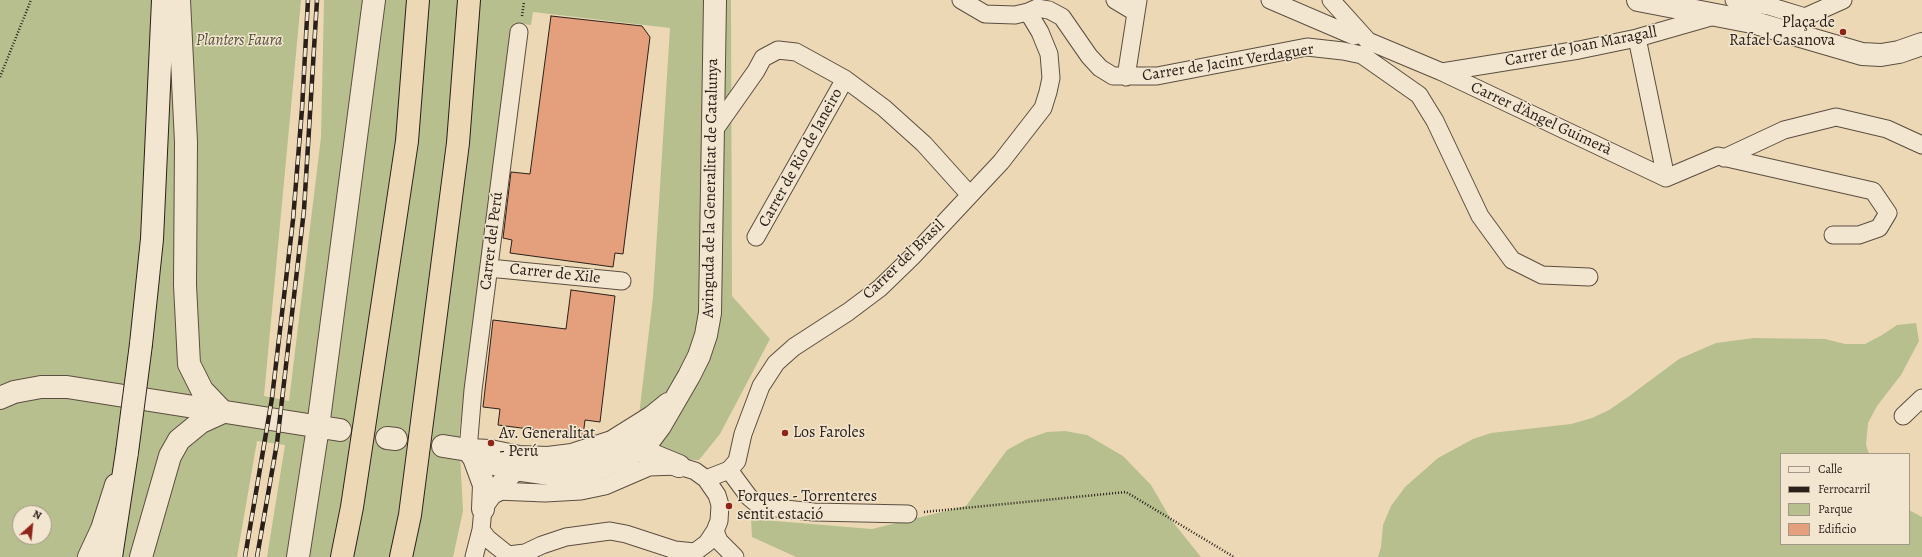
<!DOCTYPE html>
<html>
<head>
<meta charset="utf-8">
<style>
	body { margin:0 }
	#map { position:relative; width:1922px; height:557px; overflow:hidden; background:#edd8b6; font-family:Alegreya,serif }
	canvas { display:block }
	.legend { position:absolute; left:1780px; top:453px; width:130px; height:92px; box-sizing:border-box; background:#f3e6d0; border:1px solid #a39787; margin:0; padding:5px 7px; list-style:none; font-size:12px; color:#2a2019 }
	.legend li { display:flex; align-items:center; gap:8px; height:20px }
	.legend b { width:20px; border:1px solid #a39787 }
	.north { position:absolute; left:12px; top:505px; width:40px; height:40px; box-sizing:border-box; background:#f3e6d0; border:1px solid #a39787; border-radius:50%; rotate:27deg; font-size:11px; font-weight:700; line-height:16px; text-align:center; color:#2a2019 }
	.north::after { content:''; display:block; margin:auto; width:14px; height:18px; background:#8f2418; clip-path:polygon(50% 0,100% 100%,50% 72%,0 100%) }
</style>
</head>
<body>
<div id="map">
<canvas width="1922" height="557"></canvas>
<ul class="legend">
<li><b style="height:5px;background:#f3e6d0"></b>Calle</li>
<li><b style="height:5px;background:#2a2019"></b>Ferrocarril</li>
<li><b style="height:11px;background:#b7bf8f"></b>Parque</li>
<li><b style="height:11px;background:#e4a07c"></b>Edificio</li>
</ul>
<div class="north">N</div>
</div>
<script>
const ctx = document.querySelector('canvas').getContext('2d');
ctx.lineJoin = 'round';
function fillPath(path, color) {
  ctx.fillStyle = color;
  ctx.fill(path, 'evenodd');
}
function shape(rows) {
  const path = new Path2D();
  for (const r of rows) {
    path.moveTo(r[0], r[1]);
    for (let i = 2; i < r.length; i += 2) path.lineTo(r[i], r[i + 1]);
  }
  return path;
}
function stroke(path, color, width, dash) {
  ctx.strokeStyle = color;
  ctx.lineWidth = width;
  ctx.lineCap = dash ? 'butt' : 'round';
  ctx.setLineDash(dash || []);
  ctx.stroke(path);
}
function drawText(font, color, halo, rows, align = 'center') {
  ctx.font = font + ' Alegreya,serif';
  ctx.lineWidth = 3;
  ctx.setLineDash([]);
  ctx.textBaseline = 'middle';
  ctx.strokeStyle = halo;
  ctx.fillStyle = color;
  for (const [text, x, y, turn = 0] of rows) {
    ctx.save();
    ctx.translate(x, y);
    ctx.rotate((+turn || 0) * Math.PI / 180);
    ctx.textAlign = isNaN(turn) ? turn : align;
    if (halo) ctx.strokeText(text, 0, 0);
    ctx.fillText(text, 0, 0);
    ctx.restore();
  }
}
fillPath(shape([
	[0,0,301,0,264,396,289,401,321,137,324,0,362,0,379,3,379,0,731,0,732,296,770,339,720,434,699,460,634,458,653,297,670,28,533,12,531,25,514,23,459,435,463,511,453,557,267,557,285,445,257,441,237,557,0,557],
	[20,513,44,513,44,537,20,537],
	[1916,323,1919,341,1901,375,1877,406,1868,423,1866,445,1869,454,1781,454,1781,544,1909,544,1909,510,1922,517,1922,557,1378,557,1381,547,1383,525,1391,506,1405,487,1438,458,1473,439,1491,433,1571,424,1592,418,1609,410,1628,397,1679,359,1716,343,1754,338,1825,339,1845,344,1865,344,1882,335,1897,325],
	[1065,431,1087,435,1123,456,1151,485,1172,521,1201,557,796,557,752,537,751,519,872,529,966,506,1007,450,1027,439,1047,432]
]), '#b7bf8f');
const building = shape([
	[551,16,642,26,650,37,623,254,615,253,613,267,510,253,512,240,503,238,511,172,530,174,551,16],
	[571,290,615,296,600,422,585,420,583,436,498,425,500,409,483,407,493,320,566,329,571,290]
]);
fillPath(building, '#e4a07c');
stroke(building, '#2a2019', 1);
const minor = shape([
	[961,0,985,14,1015,15,1028,12,1037,8,1049,10,1062,17,1089,56,1100,68,1113,76,1157,76,1307,47,1343,51,1362,55,1419,95,1435,121,1480,216,1512,260,1542,275,1589,277],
	[1115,0,1135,12],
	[1270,0,1354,36,1360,34],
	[1331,0,1368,41,1442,72,1666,178,1718,156,1873,191,1888,213,1879,228,1859,235,1833,235],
	[1734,0,1769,6,1805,17,1843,0],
	[1637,38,1666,178],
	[1442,72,1579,50,1637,38,1714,16],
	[1126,77,1138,0],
	[713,132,756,71,763,58,778,50,796,52,845,79,884,108,924,144,969,194],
	[1724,158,1784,130,1836,117,1887,129,1922,145],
	[756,237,845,79],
	[489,268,622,281],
	[1903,416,1922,398],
	[468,450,473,390,519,32],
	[729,470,749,497,756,503,766,507,814,512,908,514],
	[706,479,729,470,737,461,743,434,761,386,776,363,794,347,848,312,880,288,912,257,1001,162,1043,108,1048,92,1051,78,1049,54,1040,32,1028,12],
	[715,531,719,541,735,557],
	[474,557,481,530,483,509,496,491,545,493,581,491,605,486,649,467,679,466,695,471,706,479,717,495,720,505,719,521,715,531,707,543,695,552,675,550,626,534,610,531,566,537,542,545,525,553,508,555,488,539,481,530]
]);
const tertiary = shape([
	[179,0,186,142,185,285,189,364,202,390,223,412],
	[1638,0,1752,22,1862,54,1881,55,1899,52,1922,44],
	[0,398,14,392,41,387,67,387,340,430],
	[387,438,396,439],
	[628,445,679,466],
	[443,446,468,450,490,451,519,457,548,458,572,455,612,442,652,417,668,404],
	[468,450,474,458,508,468,550,474,575,474,591,471,630,455,648,442,660,426,689,376,699,356,706,335,710,313,715,0],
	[474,458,484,485,483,509],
	[496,491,517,466,525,464],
	[89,557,102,529,116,485],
	[141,557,170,456,179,440,201,422,223,412],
	[298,557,318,427,374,0]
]);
const secondary = shape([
	[141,344,152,239,163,0],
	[111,557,127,452]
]);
const motorway = shape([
	[342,557,352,507,407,141,418,0],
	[401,557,410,515,458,143,469,0]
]);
stroke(minor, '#5b4e40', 19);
stroke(tertiary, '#5b4e40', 24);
stroke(secondary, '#2a2019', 24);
stroke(motorway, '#2a2019', 24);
stroke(shape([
	[522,16,524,2],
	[0,77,31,0],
	[924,512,1126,492,1234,557]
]), '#2a2019', 2.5, [1, 2]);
stroke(minor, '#f3e6d0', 17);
stroke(tertiary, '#f3e6d0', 22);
stroke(secondary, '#f3e6d0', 22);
stroke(motorway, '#edd8b6', 22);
const rail = shape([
	[245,557,272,398,293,220,302,109,308,0],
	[257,557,277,443,304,210,317,0]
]);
stroke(rail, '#2a2019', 4.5);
stroke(rail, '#f3e6d0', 3, [9]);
const secondaryBridge = shape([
	[127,452,141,344]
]);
stroke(secondaryBridge, '#2a2019', 24, []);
stroke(secondaryBridge, '#f3e6d0', 22);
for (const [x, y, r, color] of [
	[1843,32,4,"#8f2418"],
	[785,433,4,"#8f2418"],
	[491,443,4,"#8f2418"],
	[729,506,4,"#8f2418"]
]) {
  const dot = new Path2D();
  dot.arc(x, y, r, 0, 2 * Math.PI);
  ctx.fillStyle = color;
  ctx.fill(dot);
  stroke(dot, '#f3e6d0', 1.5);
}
drawText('16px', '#2a2019', '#f3e6d0', [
	["Plaça de",1835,23,"right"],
	["Rafael Casanova",1835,41,"right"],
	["Los Faroles",793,433],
	["Av. Generalitat",499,434],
	["- Perú",499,452],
	["Forques - Torrenteres",737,497],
	["sentit estació",737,515]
], 'left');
drawText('italic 16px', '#54503c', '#f3e6d0', [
	["Planters Faura",239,41]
]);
drawText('16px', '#2a2019', '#f3e6d0', [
	["Carrer de Joan Maragall",1581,47,-11],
	["Carrer de Jacint Verdaguer",1228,63,-9],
	["Carrer d'Àngel Guimerà",1541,119,25],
	["Carrer de Rio de Janeiro",801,158,-61],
	["Avinguda de la Generalitat de Catalunya",711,188,-89],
	["Carrer del Perú",492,241,-83],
	["Carrer del Brasil",904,260,-44],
	["Carrer de Xile",555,274,6]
]);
</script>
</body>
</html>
